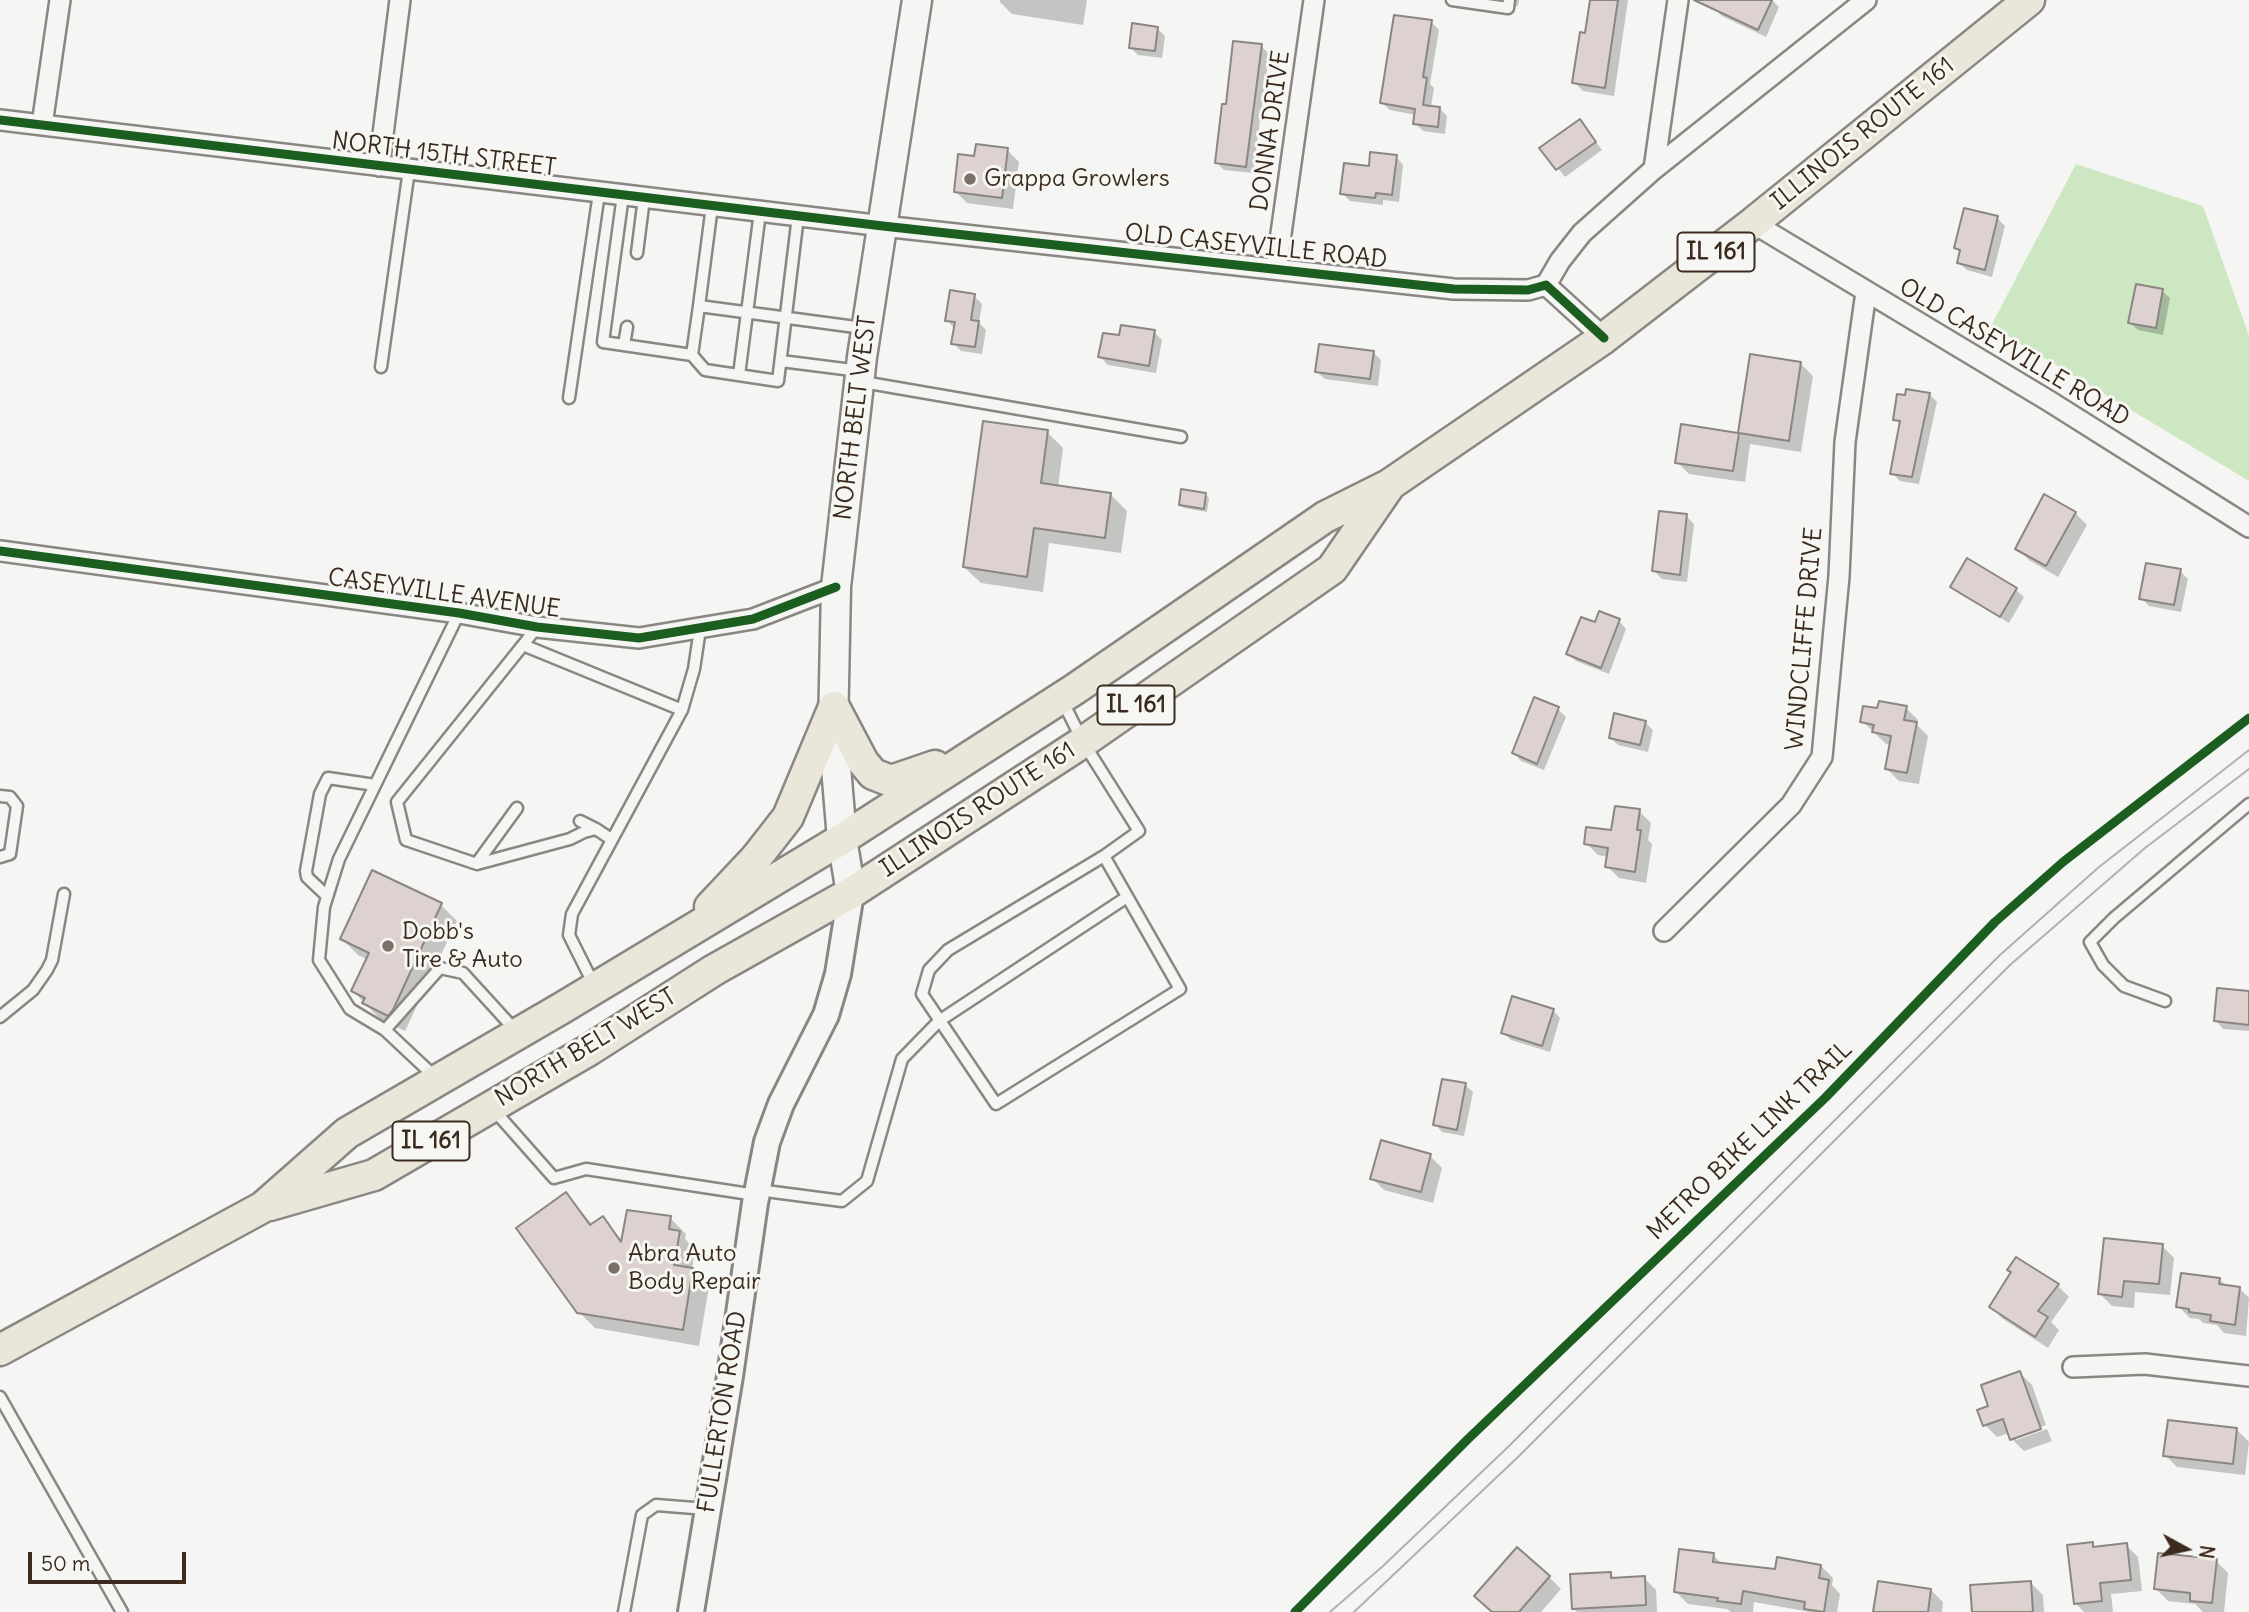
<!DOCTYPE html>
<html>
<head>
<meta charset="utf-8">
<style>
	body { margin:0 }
	#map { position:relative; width:2249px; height:1612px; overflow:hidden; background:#f5f5f3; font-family:Delius,sans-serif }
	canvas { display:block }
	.north { position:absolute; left:2151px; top:1514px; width:70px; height:70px; -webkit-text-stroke:5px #f6f6f2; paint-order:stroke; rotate:98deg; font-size:19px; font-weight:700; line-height:28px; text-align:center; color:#3b2a1e }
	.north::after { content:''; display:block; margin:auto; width:24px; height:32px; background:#3b2a1e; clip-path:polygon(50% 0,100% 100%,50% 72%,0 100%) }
	.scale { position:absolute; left:28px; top:1552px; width:158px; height:32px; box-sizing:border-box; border:4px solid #3b2a1e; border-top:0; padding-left:9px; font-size:21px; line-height:24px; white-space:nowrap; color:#3b2a1e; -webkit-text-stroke:5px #f6f6f2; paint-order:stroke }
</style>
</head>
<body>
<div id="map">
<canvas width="2249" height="1612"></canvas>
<div class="north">N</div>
<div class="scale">50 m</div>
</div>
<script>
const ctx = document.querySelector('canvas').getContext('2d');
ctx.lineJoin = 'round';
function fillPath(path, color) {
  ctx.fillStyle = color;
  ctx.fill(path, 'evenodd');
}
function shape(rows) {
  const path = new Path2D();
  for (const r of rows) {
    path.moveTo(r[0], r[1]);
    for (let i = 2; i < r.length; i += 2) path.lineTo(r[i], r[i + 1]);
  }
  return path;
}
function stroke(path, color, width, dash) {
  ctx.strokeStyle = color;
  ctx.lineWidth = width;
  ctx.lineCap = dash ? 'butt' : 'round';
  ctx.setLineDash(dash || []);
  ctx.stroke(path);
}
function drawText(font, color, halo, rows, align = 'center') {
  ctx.font = font + ' Delius,sans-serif';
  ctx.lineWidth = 6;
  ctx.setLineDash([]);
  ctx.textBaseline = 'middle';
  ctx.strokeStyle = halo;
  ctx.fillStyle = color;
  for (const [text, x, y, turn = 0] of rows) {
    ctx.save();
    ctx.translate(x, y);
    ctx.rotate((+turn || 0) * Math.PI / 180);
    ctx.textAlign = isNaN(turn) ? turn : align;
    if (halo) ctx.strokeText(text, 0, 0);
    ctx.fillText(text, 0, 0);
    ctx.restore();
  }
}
fillPath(shape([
	[2076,164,2203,206,2249,336,2249,481,1991,326]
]), '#cde7c3');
fillPath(shape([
	[1000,0,1087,0,1083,25,1012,14,1000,2],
	[1472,0,1519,0,1518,6],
	[1591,0,1628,0,1614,96,1583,91,1574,82,1586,35],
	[1718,0,1772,0,1779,7,1766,37,1722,16,1714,8],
	[1431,22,1439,30,1430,84,1434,88,1431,107,1439,108,1447,116,1445,134,1423,131,1415,123,1416,115,1390,110,1382,103],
	[1157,28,1165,36,1162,58,1138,55,1131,48],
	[1261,46,1269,54,1253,173,1224,170,1216,162],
	[1580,121,1602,150,1565,177,1542,148],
	[1007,150,1019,162,1013,209,967,203,955,191,976,158],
	[1396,157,1403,165,1399,202,1383,200,1383,205,1350,201,1342,193,1370,168],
	[1997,218,2005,226,1992,277,1967,270,1959,263,1961,253,1956,248],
	[2162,291,2170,298,2163,335,2138,330,2130,323],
	[974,296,982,304,979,323,986,330,982,354,961,351,953,343,954,328,947,320],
	[1154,332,1162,340,1156,373,1108,365,1100,357,1121,337],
	[1373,352,1381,360,1378,386,1325,379,1317,372],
	[1752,356,1801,364,1813,376,1801,452,1750,444,1745,482,1689,474,1677,462,1683,426,1740,435],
	[1929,394,1937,402,1919,484,1900,481,1892,473,1901,425,1895,419],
	[1047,432,1063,448,1058,487,1110,494,1127,511,1121,553,1049,543,1043,592,981,583,964,567],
	[1206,495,1209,498,1207,512,1184,508,1181,505],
	[2075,513,2087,525,2058,577,2029,560,2017,548],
	[1686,516,1694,524,1687,582,1662,579,1654,571],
	[1968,561,2016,590,2024,597,2009,623,1960,594,1952,587],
	[2180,571,2188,579,2181,612,2149,606,2141,598],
	[1619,621,1626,629,1609,674,1576,661,1568,654],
	[1535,700,1558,709,1566,717,1544,770,1521,761,1514,753],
	[1906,708,1918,720,1917,725,1928,736,1919,784,1899,781,1887,769,1892,745,1886,744,1862,721,1879,710],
	[1645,722,1653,730,1648,752,1618,745,1610,737],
	[1639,811,1651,823,1648,840,1652,844,1646,883,1619,878,1607,866,1608,857,1598,855,1586,843,1613,832],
	[373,872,441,905,457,921,405,1031,380,1019,353,991,368,960,358,955,342,939],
	[2249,993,2249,1031,2223,1029,2216,1021],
	[1553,1010,1560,1018,1550,1052,1511,1040,1503,1032],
	[1465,1085,1473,1092,1464,1136,1442,1132,1435,1124],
	[1430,1156,1442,1168,1433,1203,1384,1190,1372,1178],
	[566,1194,593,1225,602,1218,623,1241,670,1218,686,1234,685,1239,695,1249,692,1269,709,1286,699,1346,595,1328,579,1312],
	[2162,1246,2174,1258,2170,1295,2135,1292,2134,1308,2112,1306,2100,1294],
	[2219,1279,2227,1287,2239,1288,2249,1298,2246,1336,2224,1333,2217,1325,2203,1323,2199,1319,2190,1318,2178,1306],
	[2058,1286,2069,1297,2051,1322,2059,1330,2048,1348,2003,1319,1991,1307],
	[2020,1373,2032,1385,2046,1425,2016,1436,2016,1440,2047,1429,2052,1441,2024,1451,2012,1439,2009,1433,1997,1437,1985,1425,1980,1411,1991,1407],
	[2237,1430,2249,1442,2245,1475,2177,1467,2165,1455],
	[2092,1544,2096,1548,2126,1545,2138,1557,2142,1591,2111,1594,2113,1612,2084,1612,2076,1604],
	[1713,1555,1723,1565,1776,1571,1821,1566,1833,1578,1832,1585,1840,1594,1837,1612,1810,1612,1754,1602,1753,1612,1731,1612,1727,1609,1688,1604,1676,1592],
	[2216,1561,2228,1573,2224,1612,2203,1612,2195,1604,2168,1601,2156,1589],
	[1610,1574,1616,1579,1644,1578,1656,1590,1657,1612,1577,1612,1574,1609],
	[1549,1577,1561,1589,1541,1612,1493,1612],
	[2031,1583,2043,1595,2044,1612,1973,1612],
	[1931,1590,1943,1602,1942,1612,1875,1612]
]), '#0003');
const building = shape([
	[1590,0,1618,0,1605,88,1572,83,1580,32,1585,33,1590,0],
	[1694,0,1772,0,1758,30,1694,0],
	[1394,15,1432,20,1423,77,1427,78,1423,105,1440,107,1438,127,1413,124,1415,109,1380,103,1394,15],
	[1132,23,1158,27,1155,51,1129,48,1132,23],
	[1233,41,1262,44,1246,167,1215,163,1222,104,1226,104,1233,41],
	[1580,119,1596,142,1556,170,1539,148,1580,119],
	[976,144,1008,148,1002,198,954,192,958,154,974,156,976,144],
	[1370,152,1397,155,1392,195,1376,193,1375,198,1340,194,1344,163,1369,166,1370,152],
	[1964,208,1998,216,1985,270,1957,263,1960,250,1954,248,1964,208],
	[2136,284,2163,289,2156,328,2128,323,2136,284],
	[950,290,975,294,971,320,979,321,975,347,951,344,955,322,945,321,950,290],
	[1121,325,1155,330,1149,366,1098,357,1103,333,1119,335,1121,325],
	[1319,344,1374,351,1370,379,1315,372,1319,344],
	[1750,354,1801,362,1789,441,1739,433,1733,471,1675,463,1681,424,1738,433,1750,354],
	[1906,389,1930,393,1912,477,1890,474,1900,421,1893,420,1897,394,1905,395,1906,389],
	[983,421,1048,430,1041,483,1111,493,1105,538,1034,528,1027,577,963,567,983,421],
	[1181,489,1206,493,1204,509,1179,505,1181,489],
	[2044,494,2076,512,2046,566,2015,549,2044,494],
	[1659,511,1687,514,1680,575,1652,571,1659,511],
	[1967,558,2017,588,2000,617,1950,587,1967,558],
	[2146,563,2181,569,2174,605,2139,599,2146,563],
	[1599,611,1620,619,1601,668,1566,654,1581,617,1595,622,1599,611],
	[1534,697,1559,707,1537,764,1512,753,1534,697],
	[1879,701,1907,706,1904,720,1917,722,1907,773,1885,769,1891,736,1872,732,1874,725,1860,722,1863,706,1877,708,1879,701],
	[1614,713,1646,721,1640,745,1609,738,1614,713],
	[1615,806,1640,809,1637,830,1641,830,1635,872,1605,867,1608,848,1584,844,1586,827,1611,830,1615,806],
	[372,870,442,903,393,1010,388,1016,362,1003,365,998,351,991,369,953,340,939,372,870],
	[2217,988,2249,991,2249,1025,2214,1021,2217,988],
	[1512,996,1554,1009,1542,1046,1501,1033,1512,996],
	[1442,1079,1466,1083,1457,1130,1433,1125,1442,1079],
	[1381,1140,1431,1154,1421,1192,1370,1179,1381,1140],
	[566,1192,590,1225,603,1216,621,1242,627,1210,671,1216,669,1229,680,1231,674,1265,693,1268,683,1330,577,1313,516,1228,566,1192],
	[2104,1238,2163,1244,2159,1284,2124,1281,2122,1297,2098,1294,2104,1238],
	[2016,1257,2059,1284,2038,1311,2048,1317,2035,1337,1989,1307,2011,1272,2007,1270,2016,1257],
	[2181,1273,2220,1278,2219,1284,2240,1287,2235,1325,2210,1321,2211,1315,2189,1312,2189,1309,2176,1307,2181,1273],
	[2020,1371,2041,1429,2010,1440,2003,1419,1983,1426,1977,1410,1988,1406,1981,1385,2020,1371],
	[2168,1420,2237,1428,2233,1464,2163,1456,2168,1420],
	[2093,1542,2093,1547,2127,1543,2131,1580,2100,1583,2102,1601,2074,1604,2067,1545,2093,1542],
	[1517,1547,1550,1576,1519,1612,1492,1612,1474,1596,1517,1547],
	[1679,1549,1714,1553,1713,1562,1775,1569,1777,1557,1821,1565,1819,1578,1829,1580,1824,1612,1804,1609,1805,1602,1743,1591,1741,1604,1717,1601,1718,1598,1674,1592,1679,1549],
	[2158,1553,2217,1559,2212,1603,2190,1601,2190,1593,2154,1589,2158,1553],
	[1611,1572,1611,1578,1645,1576,1646,1605,1572,1609,1570,1574,1611,1572],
	[1878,1581,1931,1589,1928,1612,1873,1612,1878,1581],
	[2031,1581,2033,1612,1972,1612,1970,1585,2031,1581]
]);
fillPath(building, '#ddd2cf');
stroke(building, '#8a8683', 2);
const service = shape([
	[1452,0,1508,8,1509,0],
	[623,195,603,342,692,355,699,306],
	[712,206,699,306,863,328],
	[637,253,644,198],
	[624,345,627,327],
	[692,355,705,370,778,381,798,216],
	[781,361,860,371],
	[381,367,409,170],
	[739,375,760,212],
	[863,382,1181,437],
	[569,398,599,193],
	[537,627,523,645,682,710],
	[523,645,397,802,406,840,477,864,570,839,584,832,596,829,611,839],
	[1063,702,1083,742,1139,831,1104,856,1180,989,996,1104,922,994,929,970,948,950,1104,856],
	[0,796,10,797,17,806,10,854,0,857],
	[580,821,596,829],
	[477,863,517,808],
	[327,896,307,877,306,871,320,794,328,778,375,785],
	[594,985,569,935,572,914,682,710,694,669,700,629],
	[2165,1001,2124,986,2103,965,2090,942,2114,918,2249,804],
	[0,1017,33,990,47,970,52,960,64,894],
	[385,1030,440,968,463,973,515,1030],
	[434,1076,385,1030,350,1009,319,960,324,907,339,859,459,613],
	[493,1109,554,1178,586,1169,756,1195],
	[758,1190,842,1201,867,1181,902,1059,939,1021,1127,897],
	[0,1397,122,1612],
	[624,1612,642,1515,656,1505,707,1509]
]);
const minor = shape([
	[0,120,883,226,1454,289,1528,290,1546,285,1604,338],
	[42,125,60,0],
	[379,166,400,0],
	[1654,169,1866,0],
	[1753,223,2049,401,2249,527],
	[1276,269,1314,0],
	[1546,285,1560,261,1582,233,1654,169,1678,0],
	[0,551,459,613,537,627,639,638,753,619,836,587],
	[1664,931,1791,805,1822,757,1839,576,1845,442,1866,292],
	[2073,1367,2145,1364,2249,1376]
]);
const tertiary = shape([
	[691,1612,730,1376,755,1203,767,1142,781,1104,826,1015,838,974,851,893]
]);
const secondary = shape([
	[851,893,842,839,833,731,836,587,862,357,917,0]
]);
const primary = shape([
	[834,707,863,762,873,774,891,781,935,766],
	[710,907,756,858,788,817,834,707],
	[270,1205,374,1175,589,1050,714,970,851,893,1083,742,1332,569,1389,486],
	[0,1350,263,1207,347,1133,562,1008,842,839,1075,689,1325,517,1389,485,1604,338,1753,223,2029,0]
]);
stroke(service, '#8a8683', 15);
stroke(minor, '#8a8683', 24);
stroke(tertiary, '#8a8683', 30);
stroke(secondary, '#8a8683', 33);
stroke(primary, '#8a8683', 35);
stroke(service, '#f5f5f3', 10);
stroke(minor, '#f5f5f3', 19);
stroke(tertiary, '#f5f5f3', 24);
stroke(secondary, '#f5f5f3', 28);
stroke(primary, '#eae7da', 30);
stroke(shape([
	[1330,1612,1383,1566,1508,1447,2000,955,2099,867,2249,750],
	[1354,1612,1517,1458,2010,965,2145,848,2249,769]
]), '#b2b0ae', 2);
stroke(shape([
	[0,120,883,226,1454,289,1528,290,1546,285,1604,338],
	[0,551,459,613,537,627,639,638,753,619,836,587],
	[1295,1612,1468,1439,1825,1098,1995,922,2063,862,2249,718]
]), '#1b5e20', 9);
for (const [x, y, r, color] of [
	[970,179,7,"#7c7169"],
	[388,946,7,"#7c7169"],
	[614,1268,7,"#7c7169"]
]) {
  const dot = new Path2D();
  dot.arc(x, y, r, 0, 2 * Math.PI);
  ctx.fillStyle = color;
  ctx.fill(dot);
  stroke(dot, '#f6f6f2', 2.5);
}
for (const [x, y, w] of [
	[1716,252,77],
	[1136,705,77],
	[431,1141,77]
]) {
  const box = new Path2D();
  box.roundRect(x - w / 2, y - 19.5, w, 39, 5);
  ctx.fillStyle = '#f6f6f2';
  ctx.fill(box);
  stroke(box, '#3b2a1e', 2);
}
drawText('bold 23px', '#3b2a1e', null, [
	["IL 161",1716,252],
	["IL 161",1136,705],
	["IL 161",431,1141]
]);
drawText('24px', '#3b2a1e', '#f6f6f2', [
	["DONNA DRIVE",1271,131,-82],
	["ILLINOIS ROUTE 161",1863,134,-39],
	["NORTH 15TH STREET",444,155,7],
	["OLD CASEYVILLE ROAD",1256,247,6],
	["OLD CASEYVILLE ROAD",2014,353,31],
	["NORTH BELT WEST",856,418,-83],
	["CASEYVILLE AVENUE",444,594,8],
	["WINDCLIFFE DRIVE",1805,639,-85],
	["ILLINOIS ROUTE 161",978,810,-33],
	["NORTH BELT WEST",586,1048,-31],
	["METRO BIKE LINK TRAIL",1750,1141,-44],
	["FULLERTON ROAD",723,1412,-81]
]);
drawText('24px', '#3b2a1e', '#f6f6f2', [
	["Grappa Growlers",984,179],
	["Dobb's",402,932],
	["Tire & Auto",402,960],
	["Abra Auto",628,1254],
	["Body Repair",628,1282]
], 'left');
</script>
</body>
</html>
